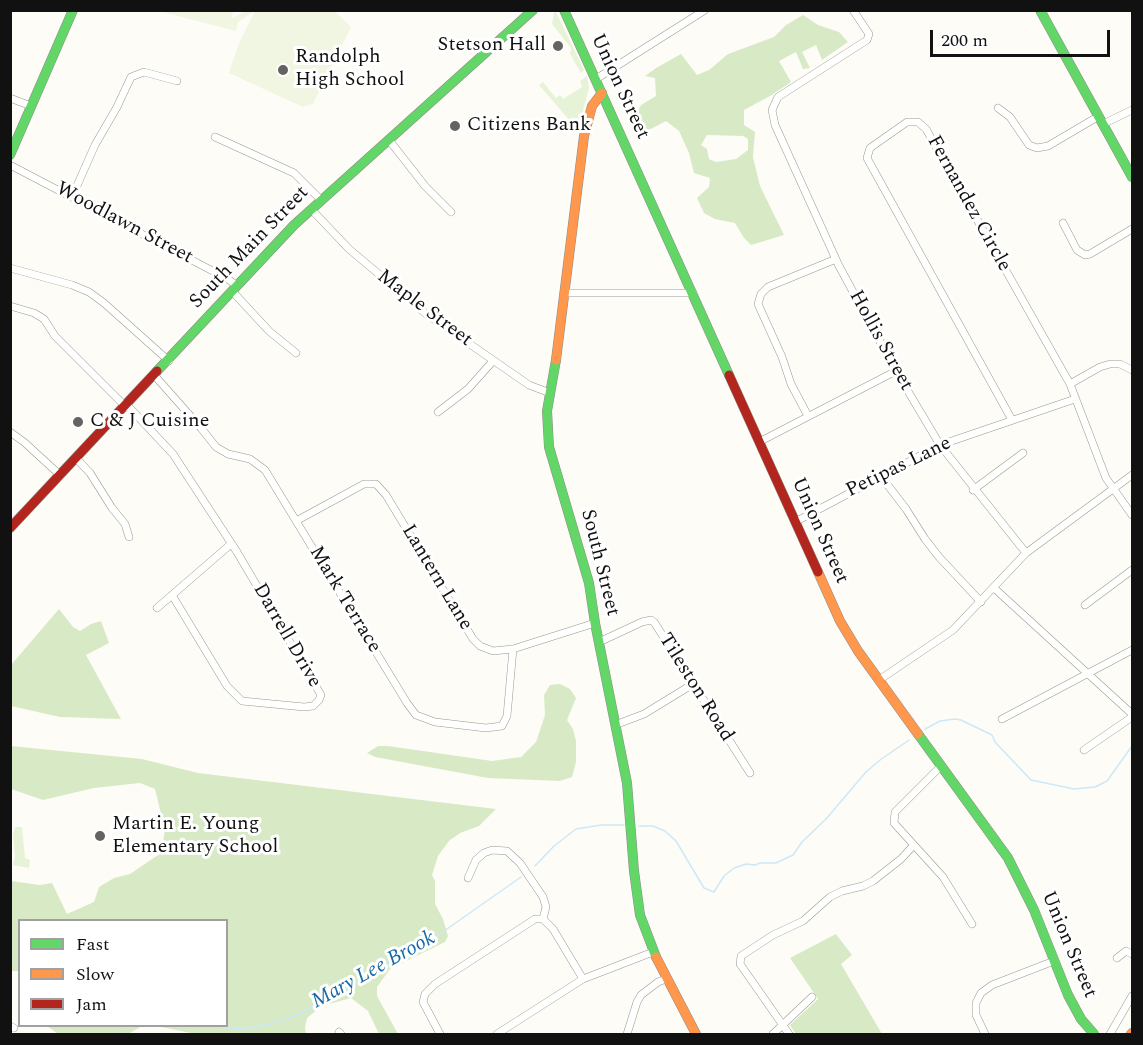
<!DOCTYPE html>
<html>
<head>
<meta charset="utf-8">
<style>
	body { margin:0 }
	#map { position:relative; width:1143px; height:1045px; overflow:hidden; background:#fdfcf7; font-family:Spectral,serif }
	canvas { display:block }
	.frame { position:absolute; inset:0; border:12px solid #111; pointer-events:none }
	.legend { position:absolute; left:18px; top:919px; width:210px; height:108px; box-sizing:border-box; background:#fff; border:2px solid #a0a0a0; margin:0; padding:8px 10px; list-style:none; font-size:18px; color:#111 }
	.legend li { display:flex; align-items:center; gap:12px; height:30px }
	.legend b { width:30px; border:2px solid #a0a0a0 }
	.scale { position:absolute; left:930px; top:30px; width:180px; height:27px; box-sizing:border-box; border:3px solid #111; border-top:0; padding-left:8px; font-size:18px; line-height:21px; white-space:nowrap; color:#111; -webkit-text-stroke:4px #fff; paint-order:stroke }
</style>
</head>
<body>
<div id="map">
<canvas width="1143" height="1045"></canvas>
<div class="frame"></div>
<ul class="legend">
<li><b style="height:8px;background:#63d668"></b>Fast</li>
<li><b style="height:8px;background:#ff974d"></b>Slow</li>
<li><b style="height:8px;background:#b3261e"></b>Jam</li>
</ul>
<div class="scale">200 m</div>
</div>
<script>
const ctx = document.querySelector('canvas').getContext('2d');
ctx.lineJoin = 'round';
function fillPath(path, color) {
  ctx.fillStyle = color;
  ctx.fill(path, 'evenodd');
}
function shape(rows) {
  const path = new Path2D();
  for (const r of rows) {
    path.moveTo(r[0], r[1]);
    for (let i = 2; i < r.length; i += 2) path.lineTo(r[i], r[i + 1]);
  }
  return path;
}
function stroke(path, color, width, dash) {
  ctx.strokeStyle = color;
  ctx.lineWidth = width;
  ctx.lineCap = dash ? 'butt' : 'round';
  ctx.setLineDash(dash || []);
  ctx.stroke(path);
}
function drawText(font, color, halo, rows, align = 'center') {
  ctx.font = font + ' Spectral,serif';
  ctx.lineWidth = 6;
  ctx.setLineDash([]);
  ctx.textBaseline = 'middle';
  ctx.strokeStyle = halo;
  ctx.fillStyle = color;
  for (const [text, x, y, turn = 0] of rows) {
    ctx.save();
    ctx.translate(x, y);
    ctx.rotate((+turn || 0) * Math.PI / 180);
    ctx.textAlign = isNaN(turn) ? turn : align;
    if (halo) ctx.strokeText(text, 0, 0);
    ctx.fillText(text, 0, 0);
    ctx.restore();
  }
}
fillPath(shape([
	[556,12,584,70,581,73,570,54,571,48,552,24,554,13],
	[587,76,589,88,578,130,539,85,543,82,556,98,560,95,563,99,582,87,580,81],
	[15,827,22,827,25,858,30,860,29,868,13,865,15,857,13,834]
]), '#e7f3d7');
fillPath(shape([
	[803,15,818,25,839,32,848,42,822,60,816,45,802,52,810,68,803,69,796,52,779,61,791,82,770,96,744,110,744,125,755,132,753,157,760,186,784,235,751,245,744,238,735,223,715,219,704,213,697,198,709,187,710,178,694,173,689,153,679,131,666,121,643,133,637,126,636,114,641,105,656,96,655,78,645,76,656,68,681,54,697,75,709,70,728,54,774,37,786,25],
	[707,135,743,136,748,139,748,150,736,159,716,162,709,159,707,149,701,145],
	[59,609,73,627,80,631,91,624,101,621,109,643,86,655,121,719,60,717,11,706,11,665],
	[560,684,570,689,576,698,567,720,573,729,576,741,576,762,572,777,560,781,488,778,375,757,367,753,378,746,388,746,492,761,521,757,536,742,545,715,544,695,550,685],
	[11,746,142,759,198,773,496,809,479,826,460,833,449,841,438,856,432,875,435,881,435,904,443,919,448,936,445,942,390,969,377,987,377,996,398,1034,379,1034,368,1011,351,998,322,1006,307,1018,305,1028,306,1034,196,1034,156,1026,226,1026,226,920,20,920,19,971,11,971,11,881,40,885,52,883,67,914,94,902,99,887,114,878,130,874,161,853,165,830,155,789,140,783,94,788,43,800,11,789],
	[836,934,852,955,841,964,882,1034,796,1034,790,1025,818,999,790,958],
	[47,1026,142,1026,128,1034,58,1034]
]), '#d8eac5');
fillPath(shape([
	[159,11,233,11,232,18,246,11,255,11,238,22,236,31],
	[255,11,334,11,351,27,313,104,303,107,229,73,239,43]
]), '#f0f6e1');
stroke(shape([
	[925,729,940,721,955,719,961,720,992,735,995,742,1031,780,1074,789,1095,787,1107,781,1132,746],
	[639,826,653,826,665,831,676,841,704,888,714,892,724,876,734,868,746,864,755,865,760,863,776,863,793,855,802,842,826,819,866,772,880,760,909,740],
	[535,866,554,846,576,829,601,825,624,825],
	[213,1026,241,1029,271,1024,291,1018,354,985,392,958,414,949,437,936,521,877],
	[124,1027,126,1026],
	[113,1034,115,1033]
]), '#cde8f7', 1.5);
const street = shape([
	[853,10,869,34,867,40,778,97,772,110,775,125,839,266,896,371,940,445,1026,553],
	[596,79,705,10],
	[10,98,31,106],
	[998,108,1010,117,1029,145,1037,148,1048,146,1099,116],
	[1103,124,1132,110],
	[215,137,294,173,321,200],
	[389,140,425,186,451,212],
	[10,165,228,279,237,286],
	[72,197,95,145,117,107,131,77,144,72,177,81],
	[311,209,349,249,425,313,529,385,550,393],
	[1063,223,1077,250,1085,255,1090,254,1132,229],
	[10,268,72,285,89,292,104,303,169,361],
	[232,291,269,331,296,353],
	[564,293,693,293],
	[10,306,34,313,44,319,55,336,126,407],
	[155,376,201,428,216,447,228,454,250,459,265,470,407,703,416,715,435,722,486,728,502,726,507,716,513,649],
	[1070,384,1100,367,1110,364,1120,364,1132,370],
	[127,405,173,454,237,552,321,695,319,700,313,706,304,707,242,701,227,686,172,595],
	[438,412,468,389,493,361],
	[808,416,791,384,782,357,758,304,761,294,768,287,836,259],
	[1012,420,867,158,870,148,907,122,918,122,926,129,1070,384,1106,478,1132,515],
	[10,432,24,442,60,475],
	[759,442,896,371],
	[76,458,90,473,112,508,125,524,129,537],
	[880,475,906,509,925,539,939,557,981,602],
	[973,490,1023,453],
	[296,521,364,484,376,484,386,495,473,639,480,646,493,651,513,649,595,623],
	[795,522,940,445,1075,399],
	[994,588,1132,714],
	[1085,605,1132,570],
	[157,608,231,544],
	[599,642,642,622,651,620,654,622,750,773],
	[879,680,953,630,1026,553,1132,475],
	[1002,719,1132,650],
	[615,725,644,714,693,684],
	[1084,750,1132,717],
	[941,766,895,812,894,823,943,877,972,924],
	[468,878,476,860,484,853,492,850,507,851,520,863,543,897,546,907,543,919],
	[1117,958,1126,951,1132,954],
	[10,1026,14,1028],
	[339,1032,341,1034],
	[440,1034,423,1002,425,994,435,984,535,919,543,919,553,929,583,979],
	[497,1034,583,979,653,952],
	[627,1034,637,1002,641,995,658,982,666,979],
	[773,1034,812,997],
	[789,1034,740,964,741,956,773,935,803,921,830,897,842,891,863,886,873,881,901,859,913,846],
	[985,1034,976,1015,976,1003,981,993,992,985,1054,961],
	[1110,1034,1132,996]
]);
const fast = shape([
	[564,10,729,375],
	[1040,10,1132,177],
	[10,155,73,10],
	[556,360,547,411,549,447,589,583,595,623,627,783,634,871,640,915,656,957],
	[157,371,294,225,533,10],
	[918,734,1008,858,1034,910,1068,995,1081,1019,1094,1034]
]);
const slow = shape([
	[556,360,584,136,592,106,602,93],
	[818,572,840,621,858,651,918,734],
	[656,957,696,1034],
	[1131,1034,1132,1033]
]);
const jam = shape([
	[729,375,818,572],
	[10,528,157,371]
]);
stroke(street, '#979795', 8);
stroke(fast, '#8e8d8b', 10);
stroke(slow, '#8e8d8b', 10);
stroke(jam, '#8e8d8b', 10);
stroke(street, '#fffffe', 7);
stroke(fast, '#63d668', 9);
stroke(slow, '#ff974d', 9);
stroke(jam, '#b3261e', 9);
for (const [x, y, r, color] of [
	[558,46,6,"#646362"],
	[283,70,6,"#646362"],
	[455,126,6,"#646362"],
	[78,422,6,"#646362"],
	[100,836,6,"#646362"]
]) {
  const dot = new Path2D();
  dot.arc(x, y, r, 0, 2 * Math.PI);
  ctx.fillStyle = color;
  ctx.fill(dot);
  stroke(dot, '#fff', 2);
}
drawText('20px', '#111', '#fff', [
	["Stetson Hall",546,46,"right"],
	["Randolph",295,58],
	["High School",295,81],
	["Citizens Bank",467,126],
	["C & J Cuisine",90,422],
	["Martin E. Young",112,825],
	["Elementary School",112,848]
], 'left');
drawText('20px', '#111', '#fff', [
	["Union Street",619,87,65],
	["Fernandez Circle",968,204,61],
	["Woodlawn Street",124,224,28],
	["South Main Street",250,248,-46],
	["Maple Street",424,309,37],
	["Hollis Street",880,341,61],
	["Petipas Lane",899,468,-26],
	["Union Street",819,531,66],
	["South Street",599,563,76],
	["Lantern Lane",436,578,59],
	["Mark Terrace",344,600,59],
	["Darrell Drive",286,636,60],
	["Tileston Road",695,688,58],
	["Union Street",1068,945,67]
]);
drawText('italic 21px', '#1768a6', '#fff', [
	["Mary Lee Brook",374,971,-29]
]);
</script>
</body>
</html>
